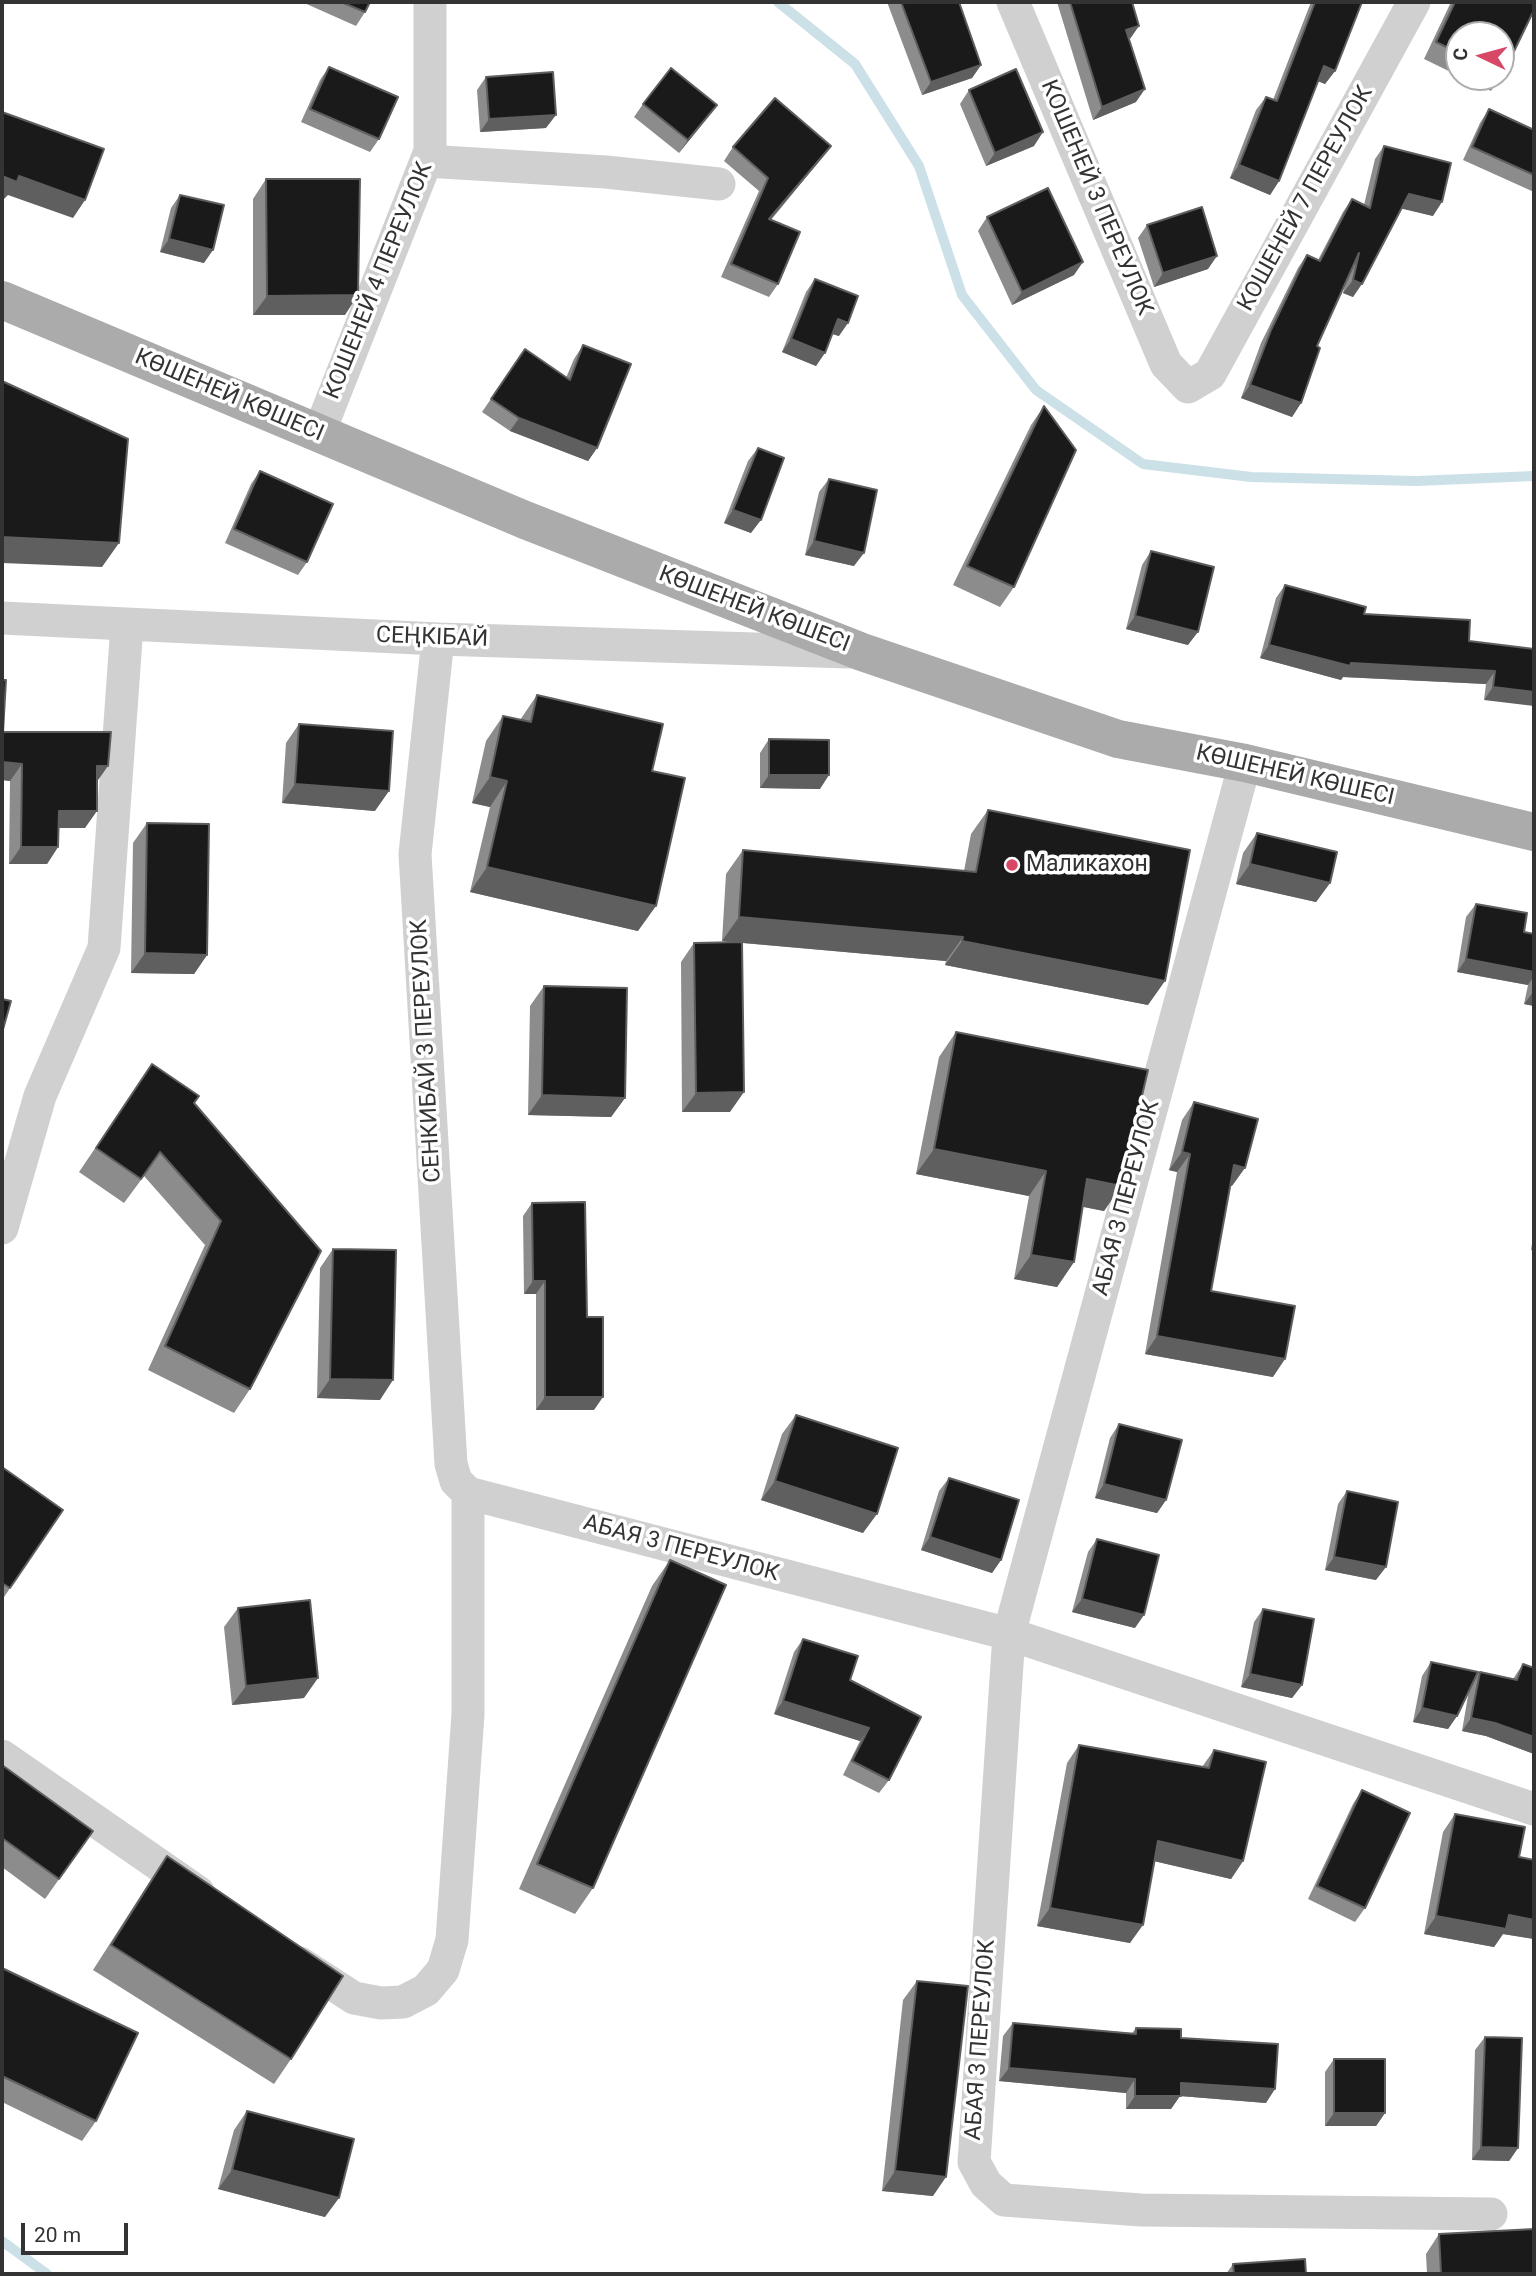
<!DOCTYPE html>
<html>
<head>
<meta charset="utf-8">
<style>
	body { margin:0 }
	#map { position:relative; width:1536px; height:2276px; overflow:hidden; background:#fff; font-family:Roboto,sans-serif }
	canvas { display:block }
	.frame { position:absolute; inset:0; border:4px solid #333; pointer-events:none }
	.north { position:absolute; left:1445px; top:21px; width:70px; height:70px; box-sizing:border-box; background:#fff; border:2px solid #adadad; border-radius:50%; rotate:275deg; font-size:19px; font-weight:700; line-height:28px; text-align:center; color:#333 }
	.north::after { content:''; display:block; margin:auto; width:24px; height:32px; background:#d74766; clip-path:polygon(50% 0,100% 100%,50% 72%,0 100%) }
	.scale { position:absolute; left:21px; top:2223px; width:107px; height:32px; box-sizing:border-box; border:4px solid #333; border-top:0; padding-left:9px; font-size:21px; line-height:24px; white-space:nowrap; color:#333; -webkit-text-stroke:5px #fff; paint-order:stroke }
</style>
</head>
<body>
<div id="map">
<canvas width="1536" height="2276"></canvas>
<div class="frame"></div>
<div class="north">С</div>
<div class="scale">20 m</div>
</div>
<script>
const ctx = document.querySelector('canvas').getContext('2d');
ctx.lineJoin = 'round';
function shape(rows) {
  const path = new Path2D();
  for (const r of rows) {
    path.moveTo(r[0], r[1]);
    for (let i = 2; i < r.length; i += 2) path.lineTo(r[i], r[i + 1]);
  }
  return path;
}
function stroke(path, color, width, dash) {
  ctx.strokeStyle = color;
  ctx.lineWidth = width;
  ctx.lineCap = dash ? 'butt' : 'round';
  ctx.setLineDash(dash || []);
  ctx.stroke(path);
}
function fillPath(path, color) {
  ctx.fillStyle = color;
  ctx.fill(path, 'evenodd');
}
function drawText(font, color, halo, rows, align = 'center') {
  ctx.font = font + ' Roboto,sans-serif';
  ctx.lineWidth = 7;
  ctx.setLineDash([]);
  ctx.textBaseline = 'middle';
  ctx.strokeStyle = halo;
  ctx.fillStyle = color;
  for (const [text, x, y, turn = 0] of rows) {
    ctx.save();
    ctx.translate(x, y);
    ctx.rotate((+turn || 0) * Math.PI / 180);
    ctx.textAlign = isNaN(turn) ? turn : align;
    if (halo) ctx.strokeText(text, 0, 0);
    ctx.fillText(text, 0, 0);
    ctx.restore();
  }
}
stroke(shape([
	[778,2,855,64,919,166,962,295,1036,390,1143,464,1251,477,1417,481,1534,476],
	[2,2241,47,2274]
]), '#cbe1e7', 10);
stroke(shape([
	[1013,2,1166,364,1188,387,1210,374,1414,2],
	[426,161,606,172,719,184],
	[319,433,430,151,430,2],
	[2,618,438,639,849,652],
	[438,639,415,854,451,1464,456,1481,468,1493,1009,1634,1534,1809],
	[1245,763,1009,1634,974,2162,986,2184,1004,2200,1141,2210,1491,2214],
	[2,1228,40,1096,104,948,127,625],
	[2,1756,198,1892],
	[300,1963,354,1998,381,2003,403,2002,426,1990,443,1970,452,1940,468,1714,468,1493]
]), '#d0d0d0', 33);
stroke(shape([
	[2,300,525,520,862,652,1118,739,1245,763,1534,832]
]), '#ababab', 38);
fillPath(shape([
	[302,2,370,2,365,12,356,26],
	[887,2,959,2,981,65,972,78,922,95],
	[1057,2,1132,2,1129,39,1136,102,1093,120],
	[1311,2,1362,2,1335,71,1325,84,1318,81,1279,181,1270,195,1230,178,1256,110,1266,97,1273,100],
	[1451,2,1534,2,1503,74,1491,91,1461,77,1501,77,1501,35,1459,35,1459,76,1424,59],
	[329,67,379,139,370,152,301,122,320,80],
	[486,77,546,128,480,132,477,90],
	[969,90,1034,146,986,166,960,104],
	[643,104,717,105,679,153,634,117],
	[1489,109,1534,130,1534,192,1463,160,1480,123],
	[831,146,821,159,771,220,778,284,769,297,721,277,759,191,724,161,733,147],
	[1384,146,1433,216,1401,208,1353,297,1343,293,1346,281,1317,346,1301,403,1292,417,1241,398,1261,343,1298,268,1307,255,1318,260,1343,212,1352,199,1364,205,1375,159],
	[266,179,345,315,253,315,253,199],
	[180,195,204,263,160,252,171,208],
	[987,217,1074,275,1012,305,978,231],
	[1147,225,1208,269,1154,287,1138,238],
	[815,279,839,336,832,334,816,366,782,352,806,292],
	[583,345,597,448,588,461,510,431,482,412,525,349,566,378,574,359],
	[1044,406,1014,587,1000,607,953,585,1031,425],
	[758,448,751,533,724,523,748,461],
	[260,471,307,562,298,575,225,543,251,484],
	[829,479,854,566,805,555,819,492],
	[1151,551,1188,645,1126,629,1142,565],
	[1285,585,1364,614,1469,641,1534,649,1484,700,1486,684,1343,677,1341,680,1260,658,1276,598],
	[2,680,3,732,97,782,85,828,59,828,58,847,47,864,9,864,10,781,2,780],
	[537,695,652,771,638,931,470,892,490,807,472,803,486,741,503,716,520,720],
	[299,724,375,811,282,803,286,743],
	[769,739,820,789,760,788,760,753],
	[988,810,1148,1005,945,965,946,961,742,943,730,1112,682,1112,681,962,694,943,731,942,722,941,726,874,743,850,964,871,971,834],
	[147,823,207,955,194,974,131,973,133,843],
	[1257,833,1330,883,1316,902,1236,884,1243,853],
	[1476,904,1524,932,1534,934,1534,1006,1524,1004,1528,985,1457,972,1466,917],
	[544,986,625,1098,611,1117,528,1115,530,1006],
	[956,1032,1121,1186,1104,1211,1083,1207,1074,1262,1057,1287,1014,1279,1029,1196,916,1174,939,1057],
	[152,1064,194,1103,321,1251,250,1389,234,1413,148,1370,205,1245,144,1176,124,1203,79,1172],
	[1194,1102,1232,1186,1230,1186,1211,1291,1273,1377,1145,1354,1177,1172,1169,1170,1182,1120],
	[532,1203,594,1410,536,1410,536,1294,524,1294,523,1216],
	[1534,1231,1534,1251,1531,1250],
	[333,1249,380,1400,317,1398,320,1268],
	[796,1415,863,1533,761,1500,782,1434],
	[1119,1424,1166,1500,1157,1513,1095,1498,1110,1438],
	[2,1467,63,1510,2,1600],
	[949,1478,1001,1560,992,1573,921,1550,939,1491],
	[1347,1491,1376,1580,1325,1570,1338,1504],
	[1097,1539,1135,1628,1072,1612,1088,1552],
	[670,1560,593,1888,575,1914,519,1889,652,1586],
	[238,1608,304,1698,232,1705,224,1627],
	[1263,1609,1302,1685,1292,1698,1241,1687,1254,1622],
	[803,1639,850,1680,889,1780,879,1793,843,1775,860,1741,774,1714,794,1652],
	[1431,1662,1474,1679,1480,1672,1513,1679,1523,1664,1534,1668,1534,1754,1486,1736,1462,1731,1469,1690,1457,1716,1448,1729,1413,1722,1422,1676],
	[1079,1745,1202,1767,1214,1750,1243,1861,1231,1879,1154,1861,1130,1943,1037,1926,1067,1763],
	[2,1765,93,1831,45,1899,2,1867],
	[1362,1790,1365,1908,1355,1922,1308,1899,1353,1804],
	[1455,1814,1519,1857,1534,1860,1534,1939,1503,1934,1494,1947,1424,1934,1443,1832],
	[167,1856,291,2059,274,2084,93,1970,150,1881],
	[2,1968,96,2121,82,2141,2,2102],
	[917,1981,933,2196,882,2191,903,2000],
	[1013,2023,1132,2033,1136,2028,1181,2038,1266,2103,1180,2096,1171,2109,1126,2109,1126,2093,999,2081,1003,2036],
	[1485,2037,1518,2148,1509,2161,1472,2160,1475,2050],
	[1334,2059,1385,2113,1376,2126,1325,2126,1325,2072],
	[247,2111,325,2217,218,2189,234,2130],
	[1439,2234,1534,2274,1427,2274,1426,2254],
	[1233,2264,1306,2274,1226,2274]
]), '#8c8c8c');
fillPath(shape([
	[1139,26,1130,39,1126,30],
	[981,65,972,78,922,95,931,82],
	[1324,66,1335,71,1325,84,1315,80],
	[1145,89,1136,102,1093,120,1102,107],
	[717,105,707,118,679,153,688,140],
	[556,115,546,128,480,132,489,119],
	[1043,132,1034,146,986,166,995,153],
	[831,146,821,159,760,232,769,219],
	[1239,165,1279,181,1270,195,1230,178],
	[2,176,19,176,85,200,73,218,8,195,4,199,2,198],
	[1409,194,1442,202,1433,216,1399,208],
	[169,239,213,250,204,263,160,252],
	[1217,256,1208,269,1154,287,1163,273],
	[1083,262,1074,275,1012,305,1022,292],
	[1353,280,1362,284,1353,297,1343,293],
	[358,295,345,315,253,315,267,296],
	[838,319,848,323,839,336,829,333],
	[791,339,825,353,816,366,782,352],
	[1250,385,1301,403,1292,417,1241,398],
	[519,418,597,448,588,461,510,431],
	[733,510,761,520,751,533,724,523],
	[2,537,119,543,102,567,2,563],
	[814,541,864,553,854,566,805,555],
	[1135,616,1198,632,1188,645,1126,629],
	[1269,645,1351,663,1495,671,1486,684,1343,677,1341,680,1260,658],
	[1493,687,1534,692,1534,706,1484,700],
	[2,762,22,764,10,781,2,780],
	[97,766,108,766,96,783],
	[769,775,829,775,820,789,760,788],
	[490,777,507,781,490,807,472,803],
	[295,784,389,791,375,811,282,803],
	[59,811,97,811,85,828,47,828],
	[21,847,58,847,47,864,9,864],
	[1250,864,1330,883,1316,902,1236,884],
	[487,867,656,906,638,931,470,892],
	[739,917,963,937,946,961,722,941],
	[962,941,1165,981,1148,1005,945,965],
	[145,953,207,955,194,974,131,973],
	[1466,959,1534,972,1534,976,1528,985,1457,972],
	[1534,991,1534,1006,1524,1004],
	[744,1092,730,1112,682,1112,696,1093],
	[542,1095,625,1098,611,1117,528,1115],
	[934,1149,1046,1171,1029,1196,916,1174],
	[1182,1152,1190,1154,1177,1172,1169,1170],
	[1234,1165,1245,1168,1232,1186,1221,1183],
	[1087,1179,1121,1186,1104,1211,1070,1204],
	[1031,1255,1074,1262,1057,1287,1014,1279],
	[533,1281,545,1281,536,1294,524,1294],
	[1157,1336,1285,1359,1273,1377,1145,1354],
	[330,1379,393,1380,380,1400,317,1398],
	[545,1397,603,1397,594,1410,536,1410],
	[775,1481,877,1514,863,1533,761,1500],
	[1104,1484,1166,1500,1157,1513,1095,1498],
	[930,1537,1001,1560,992,1573,921,1550],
	[1334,1557,1386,1567,1376,1580,1325,1570],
	[1082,1599,1144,1615,1135,1628,1072,1612],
	[1250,1674,1302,1685,1292,1698,1241,1687],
	[318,1678,304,1698,232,1705,246,1686],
	[783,1701,869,1728,860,1741,774,1714],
	[1422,1708,1457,1716,1448,1729,1413,1722],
	[1471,1718,1495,1723,1534,1737,1534,1754,1486,1736,1462,1731],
	[1158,1841,1243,1861,1231,1879,1145,1859],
	[1050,1908,1143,1925,1130,1943,1037,1926],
	[1509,1915,1534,1920,1534,1939,1503,1934,1494,1947,1424,1934,1436,1916],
	[1009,2068,1135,2079,1126,2093,999,2081],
	[1181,2083,1275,2089,1266,2103,1180,2096,1171,2109,1126,2109,1135,2096],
	[1334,2113,1385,2113,1376,2126,1325,2126],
	[1481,2147,1518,2148,1509,2161,1472,2160],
	[232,2170,339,2198,325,2217,218,2189],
	[895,2171,946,2177,933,2196,882,2191]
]), '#5f5f5f');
const building = shape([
	[341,2,370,2,365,12,341,2],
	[901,2,959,2,981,65,931,82,901,2],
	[1070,2,1132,2,1139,26,1126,30,1145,89,1102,107,1070,2],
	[1315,2,1362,2,1335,71,1324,66,1279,181,1239,165,1266,97,1277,101,1315,2],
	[1455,2,1534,2,1533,4,1534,5,1534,10,1503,74,1501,73,1501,35,1459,35,1459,53,1436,42,1455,2],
	[329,67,398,97,379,139,310,109,329,67],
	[671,68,717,105,688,140,643,104,671,68],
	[1016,69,1043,132,995,153,969,90,1016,69],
	[553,72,556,115,489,119,486,77,553,72],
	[775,98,831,146,769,219,800,232,778,284,731,264,768,178,733,147,775,98],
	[1489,109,1534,130,1534,175,1472,147,1489,109],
	[2,112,104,149,85,200,19,176,17,182,2,176,2,112],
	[1384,146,1451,163,1442,202,1409,194,1362,284,1353,280,1359,253,1317,346,1320,348,1301,403,1250,385,1271,330,1307,255,1320,261,1352,199,1370,208,1384,146],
	[266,179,360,179,358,295,267,296,266,179],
	[1048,188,1083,262,1022,292,987,217,1048,188],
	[180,195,224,205,213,250,169,239,180,195],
	[1202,207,1217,256,1163,273,1147,225,1202,207],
	[815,279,858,296,848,323,838,319,825,353,791,339,815,279],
	[583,345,631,364,597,448,519,418,491,399,525,349,570,380,583,345],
	[2,381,128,439,119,543,2,537,2,381],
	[1044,406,1076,450,1014,587,967,566,1044,406],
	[758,448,784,458,761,520,733,510,758,448],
	[260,471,333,504,307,562,234,529,260,471],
	[829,479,877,490,864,553,814,541,829,479],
	[1151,551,1214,567,1198,632,1135,616,1151,551],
	[1285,585,1366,607,1364,614,1470,620,1469,641,1534,649,1534,692,1493,687,1495,671,1351,663,1350,666,1269,645,1285,585],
	[2,680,6,680,3,732,111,732,108,766,97,766,97,811,59,811,58,847,21,847,22,764,2,762,2,680],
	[537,695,663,724,652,771,685,778,656,906,487,867,507,781,490,777,503,716,531,722,537,695],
	[299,724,393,731,389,791,295,784,299,724],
	[769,739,829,740,829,775,769,775,769,739],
	[988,810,1190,850,1165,981,962,941,963,937,739,917,743,850,976,872,988,810],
	[147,823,209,824,207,955,145,953,147,823],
	[1257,833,1337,852,1330,883,1250,864,1257,833],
	[1476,904,1527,913,1524,932,1534,934,1534,972,1466,959,1476,904],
	[742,942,744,1092,696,1093,694,943,742,942],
	[544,986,627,988,625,1098,542,1095,544,986],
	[2,999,11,1001,2,1033,2,999],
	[956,1032,1148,1070,1121,1186,1087,1179,1074,1262,1031,1255,1046,1171,934,1149,956,1032],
	[152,1064,199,1096,194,1103,321,1251,250,1389,165,1346,221,1221,160,1152,141,1179,96,1148,152,1064],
	[1194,1102,1258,1119,1245,1168,1234,1165,1211,1291,1295,1306,1285,1359,1157,1336,1190,1154,1182,1152,1194,1102],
	[585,1202,587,1317,603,1317,603,1397,545,1397,545,1281,533,1281,532,1203,585,1202],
	[333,1249,396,1250,393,1380,330,1379,333,1249],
	[796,1415,898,1448,877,1514,775,1481,796,1415],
	[1119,1424,1182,1440,1166,1500,1104,1484,1119,1424],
	[2,1467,63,1510,10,1588,2,1583,2,1467],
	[949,1478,1019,1500,1001,1560,930,1537,949,1478],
	[1347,1491,1398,1502,1386,1567,1334,1557,1347,1491],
	[1097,1539,1159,1555,1144,1615,1082,1599,1097,1539],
	[670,1560,726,1585,593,1888,537,1864,670,1560],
	[310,1600,318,1678,246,1686,238,1608,310,1600],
	[1263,1609,1314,1619,1302,1685,1250,1674,1263,1609],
	[803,1639,858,1656,850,1680,921,1717,889,1780,852,1761,869,1728,783,1701,803,1639],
	[1431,1662,1478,1672,1457,1716,1422,1708,1431,1662],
	[1523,1664,1534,1668,1534,1737,1495,1723,1471,1718,1480,1672,1517,1680,1523,1664],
	[1079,1745,1209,1768,1214,1750,1266,1762,1243,1861,1158,1841,1143,1925,1050,1908,1079,1745],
	[2,1765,93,1831,59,1879,2,1838,2,1765],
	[1362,1790,1410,1813,1365,1908,1317,1886,1362,1790],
	[1455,1814,1525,1827,1519,1857,1534,1860,1534,1920,1509,1915,1506,1929,1436,1916,1455,1814],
	[167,1856,343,1976,291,2059,111,1945,167,1856],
	[2,1968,138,2033,96,2121,2,2076,2,1968],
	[917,1981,968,1986,946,2177,895,2171,917,1981],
	[1013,2023,1136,2034,1136,2028,1181,2029,1181,2038,1278,2044,1275,2089,1181,2083,1181,2096,1135,2096,1135,2079,1009,2068,1013,2023],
	[1485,2037,1522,2038,1518,2148,1481,2147,1485,2037],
	[1334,2059,1385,2059,1385,2113,1334,2113,1334,2059],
	[247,2111,354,2139,339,2198,232,2170,247,2111],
	[1534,2229,1534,2274,1441,2274,1439,2234,1534,2229],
	[1305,2259,1306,2274,1234,2274,1233,2264,1305,2259]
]);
fillPath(building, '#1a1a1a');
stroke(building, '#5f5f5f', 2);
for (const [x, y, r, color] of [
	[1012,865,7,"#d74766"]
]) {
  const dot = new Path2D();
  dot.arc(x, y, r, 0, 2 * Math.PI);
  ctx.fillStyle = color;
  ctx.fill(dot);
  stroke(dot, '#fff', 2.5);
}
drawText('23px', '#333', '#fff', [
	["КОШЕНЕЙ 3 ПЕРЕУЛОК",1096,198,67],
	["КОШЕНЕЙ 7 ПЕРЕУЛОК",1306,199,-61],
	["КОШЕНЕЙ 4 ПЕРЕУЛОК",379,281,-68],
	["КӨШЕНЕЙ КӨШЕСІ",229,396,23],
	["КӨШЕНЕЙ КӨШЕСІ",754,610,21],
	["СЕҢКІБАЙ",432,638,2],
	["КӨШЕНЕЙ КӨШЕСІ",1295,776,13],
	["СЕНКИБАЙ 3 ПЕРЕУЛОК",427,1051,-93],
	["АБАЯ 3 ПЕРЕУЛОК",1127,1198,-75],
	["АБАЯ 3 ПЕРЕУЛОК",681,1549,15],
	["АБАЯ 3 ПЕРЕУЛОК",981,2040,-86]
]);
drawText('23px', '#333', '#fff', [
	["Маликахон",1026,865]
], 'left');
</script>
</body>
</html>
